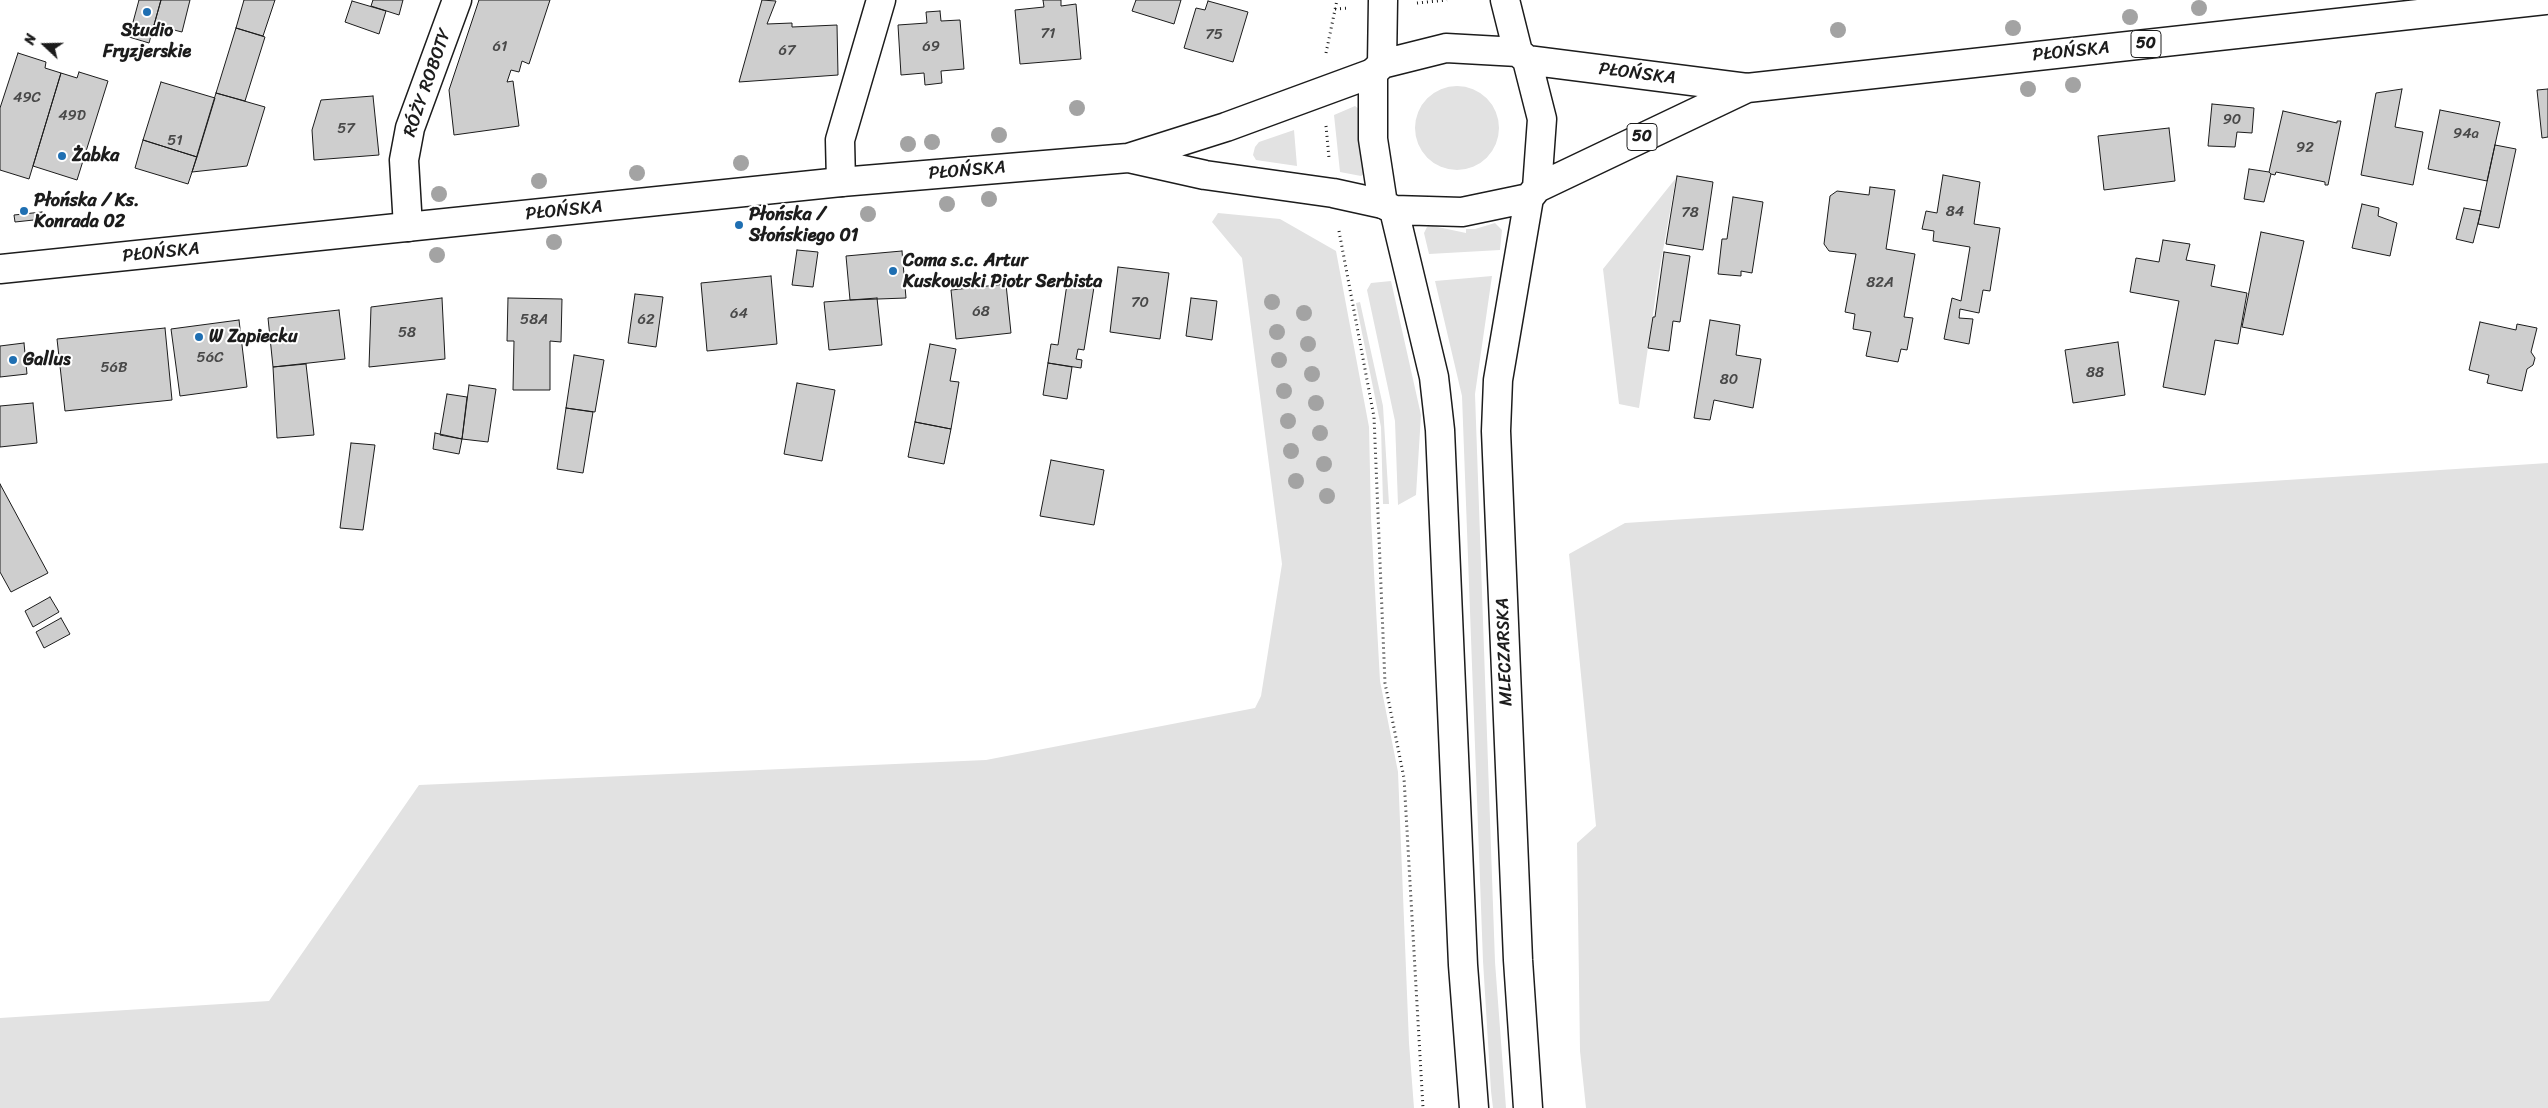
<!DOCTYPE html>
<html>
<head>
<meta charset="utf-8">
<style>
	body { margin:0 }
	#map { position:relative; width:2548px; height:1108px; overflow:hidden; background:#fff; font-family:Sriracha,sans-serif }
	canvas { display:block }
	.north { position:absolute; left:20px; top:20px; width:50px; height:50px; -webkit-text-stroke:4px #fff; paint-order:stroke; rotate:291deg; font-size:14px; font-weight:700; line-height:20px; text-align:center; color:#1c1c1c }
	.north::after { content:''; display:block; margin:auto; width:18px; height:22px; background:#1c1c1c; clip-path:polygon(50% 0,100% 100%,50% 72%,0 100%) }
</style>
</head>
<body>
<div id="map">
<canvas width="2548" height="1108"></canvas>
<div class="north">N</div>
</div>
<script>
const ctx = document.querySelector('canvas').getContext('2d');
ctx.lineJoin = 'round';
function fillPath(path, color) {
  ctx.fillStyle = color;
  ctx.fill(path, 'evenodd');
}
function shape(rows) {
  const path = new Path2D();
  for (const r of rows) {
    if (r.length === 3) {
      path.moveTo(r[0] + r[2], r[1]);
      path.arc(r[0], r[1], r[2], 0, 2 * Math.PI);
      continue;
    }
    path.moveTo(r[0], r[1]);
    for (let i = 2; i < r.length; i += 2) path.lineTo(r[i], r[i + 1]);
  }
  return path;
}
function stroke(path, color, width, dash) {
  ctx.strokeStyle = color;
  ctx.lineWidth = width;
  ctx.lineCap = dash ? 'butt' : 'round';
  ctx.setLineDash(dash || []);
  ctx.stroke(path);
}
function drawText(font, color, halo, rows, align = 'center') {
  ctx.font = font + ' Sriracha,sans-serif';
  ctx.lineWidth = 4;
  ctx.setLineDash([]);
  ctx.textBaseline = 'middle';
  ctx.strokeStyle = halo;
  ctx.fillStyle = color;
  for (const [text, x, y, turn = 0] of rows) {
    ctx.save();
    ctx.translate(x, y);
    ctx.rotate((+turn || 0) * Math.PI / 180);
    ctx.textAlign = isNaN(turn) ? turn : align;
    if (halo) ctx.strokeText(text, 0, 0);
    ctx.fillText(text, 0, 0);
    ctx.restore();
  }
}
fillPath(shape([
	[1457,128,42],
	[1355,106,1360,110,1359,137,1367,172,1361,176,1340,172,1334,115],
	[1294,130,1297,166,1256,160,1253,155,1255,147,1259,142],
	[1676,178,1660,267,1639,408,1619,404,1603,269],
	[1218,213,1280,219,1336,251,1369,427,1371,518,1380,681,1398,772,1409,1043,1414,1108,0,1108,0,1018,269,1001,419,785,986,760,1255,708,1261,696,1282,564,1242,258,1212,222],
	[1495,223,1502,230,1500,250,1429,254,1424,233,1427,227,1433,226,1466,233,1466,229,1475,229],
	[1492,276,1475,394,1495,962,1506,1108,1493,1108,1491,1091,1483,961,1462,396,1435,281],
	[1391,281,1421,415,1416,495,1398,505,1395,421,1367,290,1371,283],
	[1360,302,1383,406,1389,504,1383,504,1381,427,1356,303],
	[2548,463,2548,1108,1586,1108,1580,1051,1577,843,1596,826,1569,554,1625,523]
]), '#e2e2e2');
const building = shape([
	[139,0,161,0,149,43,129,37,139,0],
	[161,0,190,0,182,32,154,25,161,0],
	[244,0,275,0,263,36,236,28,244,0],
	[373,0,403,0,399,15,371,6,373,0],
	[479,0,550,0,529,64,522,61,519,72,511,70,507,82,513,81,519,126,454,135,449,90,479,0],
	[762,0,776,1,767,24,792,23,792,27,837,25,838,75,739,82,762,0],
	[1043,0,1061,0,1061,6,1076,4,1081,59,1020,64,1015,10,1044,7,1043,0],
	[1136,0,1181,0,1174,24,1132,11,1136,0],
	[352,1,386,11,379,34,345,22,352,1],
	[1208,1,1248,12,1233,62,1184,48,1196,8,1205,10,1208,1],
	[940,11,941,21,960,20,964,69,941,71,942,83,925,85,924,73,901,75,898,25,927,23,926,12,940,11],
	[236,28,265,37,245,101,216,93,236,28],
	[18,53,46,62,45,68,61,73,29,179,0,170,0,108,18,53],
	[79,72,108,81,77,180,33,166,61,73,77,78,79,72],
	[161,82,215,98,197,157,143,140,161,82],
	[2402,89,2395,127,2423,132,2413,185,2361,175,2376,93,2402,89],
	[2548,89,2548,137,2542,138,2537,90,2548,89],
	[216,93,265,107,247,166,192,172,216,93],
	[373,96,379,155,314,160,312,130,321,100,373,96],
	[2212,104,2254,108,2252,133,2237,132,2235,147,2208,146,2212,104],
	[2440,110,2500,122,2487,181,2428,169,2440,110],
	[2283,111,2337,123,2337,121,2341,121,2328,185,2325,185,2325,182,2276,172,2275,175,2271,174,2269,172,2283,111],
	[2169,128,2175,181,2104,190,2098,136,2169,128],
	[143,140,197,157,188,184,135,168,143,140],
	[2495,145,2516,149,2499,228,2478,224,2495,145],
	[2249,169,2269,172,2271,174,2264,202,2244,199,2249,169],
	[1943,175,1980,182,1974,224,2000,228,1990,291,1983,290,1979,313,1960,309,1959,318,1973,319,1969,344,1944,339,1952,298,1961,301,1970,247,1933,241,1934,231,1922,229,1926,211,1937,213,1943,175],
	[1677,176,1713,182,1703,250,1666,244,1677,176],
	[1870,187,1895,190,1886,249,1915,254,1904,317,1913,318,1907,350,1901,349,1898,362,1866,356,1871,332,1853,329,1855,314,1845,312,1856,254,1829,251,1824,244,1830,196,1837,191,1869,195,1870,187],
	[1733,197,1763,202,1752,273,1741,271,1741,276,1718,274,1722,239,1727,239,1733,197],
	[2362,204,2379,208,2378,216,2397,223,2390,256,2352,248,2362,204],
	[2464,208,2481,211,2473,243,2456,239,2464,208],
	[42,212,43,219,15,222,14,215,42,212],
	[2261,232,2304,241,2283,335,2242,327,2261,232],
	[2163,240,2190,244,2186,260,2215,265,2211,286,2247,293,2238,344,2215,340,2205,395,2163,387,2179,301,2130,292,2136,258,2159,262,2163,240],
	[797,250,818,252,813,287,792,285,797,250],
	[902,251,906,298,850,300,846,256,902,251],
	[1664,252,1690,256,1680,322,1673,321,1669,351,1648,348,1653,317,1655,317,1664,252],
	[1118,267,1169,273,1160,339,1110,332,1118,267],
	[771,276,777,344,707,351,701,283,771,276],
	[1006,284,1011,333,956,339,951,290,1006,284],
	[1067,284,1094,287,1084,350,1078,349,1076,359,1082,360,1081,368,1048,363,1051,344,1058,345,1067,284],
	[635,294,663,297,656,347,628,343,635,294],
	[442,298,445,359,369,367,371,307,442,298],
	[508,298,562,299,561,342,550,341,550,390,513,390,514,341,507,341,508,298],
	[877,298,882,345,829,350,824,302,877,298],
	[1191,298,1217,301,1212,340,1186,336,1191,298],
	[339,310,345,359,273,367,268,318,339,310],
	[239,320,247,387,180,396,171,329,239,320],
	[1710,320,1740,325,1736,355,1761,359,1753,408,1714,400,1710,420,1694,418,1710,320],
	[2480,322,2516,330,2517,324,2537,328,2531,352,2535,358,2533,365,2527,369,2522,391,2487,383,2489,375,2469,370,2480,322],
	[165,328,172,400,65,411,57,339,165,328],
	[2118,342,2125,395,2073,403,2065,350,2118,342],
	[24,343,27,374,0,377,0,346,24,343],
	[930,344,956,349,950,381,959,382,951,429,915,422,930,344],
	[574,355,604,360,595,412,566,408,574,355],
	[1048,363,1072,367,1067,399,1043,395,1048,363],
	[306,364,314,435,277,438,273,367,306,364],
	[797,383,835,390,822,461,784,454,797,383],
	[469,385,496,389,488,442,462,439,469,385],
	[447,394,467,397,462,439,440,435,447,394],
	[33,403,37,443,0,447,0,406,33,403],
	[566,408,593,412,583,473,557,469,566,408],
	[915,422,951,429,944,464,908,457,915,422],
	[435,433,462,439,459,454,433,449,435,433],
	[351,443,375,445,363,530,340,528,351,443],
	[1051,460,1104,470,1094,525,1040,516,1051,460],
	[0,484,48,573,11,592,0,572,0,484],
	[50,597,59,612,33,627,25,611,50,597],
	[61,618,70,634,44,648,36,632,61,618]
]);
fillPath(building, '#cecece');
stroke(building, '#1c1c1c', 1);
const street = shape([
	[841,182,840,140,881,0],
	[408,227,404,160,410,128,457,0]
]);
const secondary = shape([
	[1129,158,1205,175,1333,193,1383,204],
	[0,269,841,182,1128,158,1226,127,1373,73]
]);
const primary = shape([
	[1505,0,1518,52],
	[1446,48,1518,52,1527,60,1542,119,1537,188,1529,198,1462,212,1394,210,1383,204,1373,139,1373,73,1382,64,1446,48],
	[1527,60,1747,88,2545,0],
	[1382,64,1383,0],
	[1537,188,1747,88],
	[1394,210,1434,377,1440,430,1463,965,1474,1108],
	[1528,1108,1518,960,1496,431,1498,380,1529,198]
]);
stroke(street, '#1c1c1c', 31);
stroke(secondary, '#1c1c1c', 31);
stroke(primary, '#1c1c1c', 31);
stroke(shape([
	[1417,3,1447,0],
	[1335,9,1349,8],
	[1326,53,1337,0],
	[1326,126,1329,158],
	[1339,231,1374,417,1385,683,1404,778,1423,1108]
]), '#1c1c1c', 3, [1, 4]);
stroke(street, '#fff', 28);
stroke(secondary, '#fff', 28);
stroke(primary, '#fff', 28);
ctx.fillStyle = '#a3a3a3';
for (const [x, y] of [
	[2199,8],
	[2130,17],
	[2013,28],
	[1838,30],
	[2073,85],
	[2028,89],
	[1077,108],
	[999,135],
	[932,142],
	[908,144],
	[741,163],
	[637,173],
	[539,181],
	[439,194],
	[989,199],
	[947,204],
	[868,214],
	[554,242],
	[437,255],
	[1272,302],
	[1304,313],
	[1277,332],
	[1308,344],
	[1279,360],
	[1312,374],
	[1284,391],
	[1316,403],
	[1288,421],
	[1320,433],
	[1291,451],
	[1324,464],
	[1296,481],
	[1327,496]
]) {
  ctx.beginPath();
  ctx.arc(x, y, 8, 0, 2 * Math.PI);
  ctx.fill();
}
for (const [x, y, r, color] of [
	[147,12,5,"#1f6fb2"],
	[62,156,5,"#1f6fb2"],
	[24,211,5,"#1f6fb2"],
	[739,225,5,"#1f6fb2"],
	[893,271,5,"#1f6fb2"],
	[199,337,5,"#1f6fb2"],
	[13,360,5,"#1f6fb2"]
]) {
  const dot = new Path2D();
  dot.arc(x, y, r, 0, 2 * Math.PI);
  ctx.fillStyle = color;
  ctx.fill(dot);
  stroke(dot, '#fff', 2);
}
drawText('15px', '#484848', null, [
	["71",1048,34],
	["75",1214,35],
	["61",500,47],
	["69",931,47],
	["67",787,51],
	["49C",27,98],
	["49D",72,116],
	["90",2232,120],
	["57",346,129],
	["94a",2466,134],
	["51",175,141],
	["92",2305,148],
	["84",1955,212],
	["78",1690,213],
	["82A",1880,283],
	["70",1140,303],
	["68",981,312],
	["64",739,314],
	["58A",534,320],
	["62",646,320],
	["58",407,333],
	["56C",210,358],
	["56B",114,368],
	["88",2095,373],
	["80",1729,380]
]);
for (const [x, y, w] of [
	[2146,44,30],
	[1642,137,30]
]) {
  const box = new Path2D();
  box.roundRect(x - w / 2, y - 13.5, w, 27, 4);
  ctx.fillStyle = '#fff';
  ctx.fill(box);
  stroke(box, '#1c1c1c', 1);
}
drawText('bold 16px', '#1c1c1c', null, [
	["50",2146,44],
	["50",1642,137]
]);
drawText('bold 18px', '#1c1c1c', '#fff', [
	["Studio",147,31,"center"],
	["Fryzjerskie",147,52,"center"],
	["Żabka",72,156],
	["Płońska / Ks.",34,201],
	["Konrada 02",34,222],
	["Płońska /",749,215],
	["Słońskiego 01",749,236],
	["Coma s.c. Artur",903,261],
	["Kuskowski Piotr Serbista",903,282],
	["W Zapiecku",209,337],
	["Gallus",23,360]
], 'left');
drawText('18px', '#1c1c1c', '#fff', [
	["PŁOŃSKA",2071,52,-6],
	["PŁOŃSKA",1637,74,7],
	["RÓŻY ROBOTY",428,83,-71],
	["PŁOŃSKA",967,171,-5],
	["PŁOŃSKA",564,211,-6],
	["PŁOŃSKA",161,253,-6],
	["MLECZARSKA",1505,652,-92]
]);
</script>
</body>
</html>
